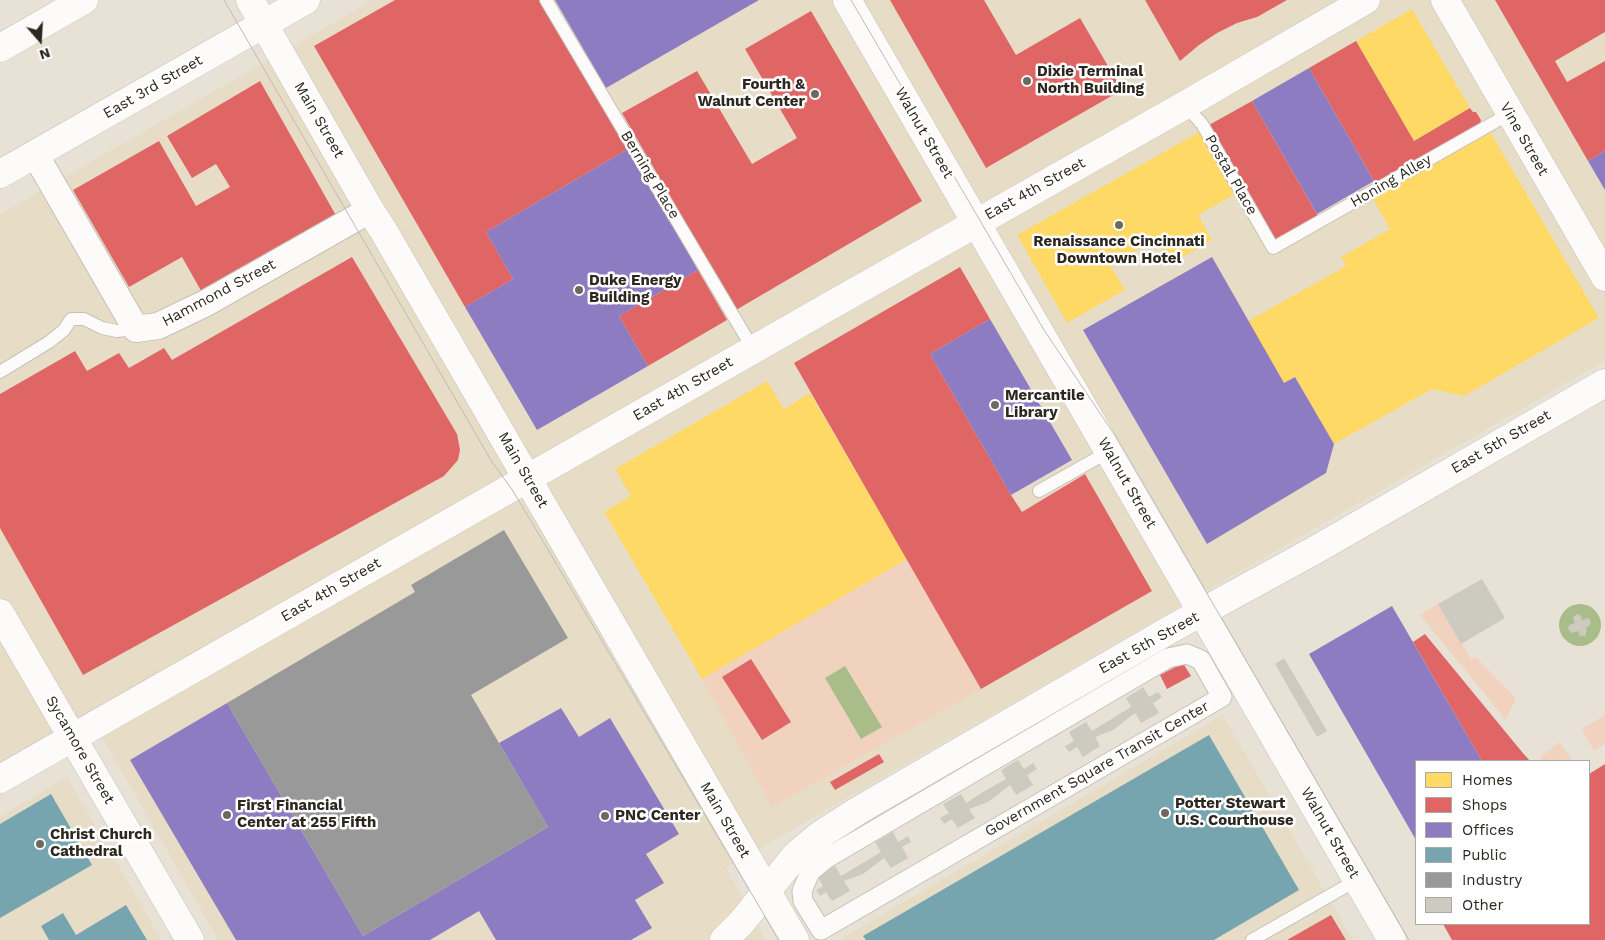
<!DOCTYPE html>
<html>
<head>
<meta charset="utf-8">
<style>
	body { margin:0 }
	#map { position:relative; width:1605px; height:940px; overflow:hidden; background:#e8e2d6; font-family:"Work Sans",sans-serif }
	canvas { display:block }
	.legend { position:absolute; left:1415px; top:760px; width:175px; height:165px; box-sizing:border-box; background:#fff; border:1px solid #aba9a5; margin:0; padding:6px 9px; list-style:none; font-size:15px; color:#2c281f }
	.legend li { display:flex; align-items:center; gap:10px; height:25px }
	.legend b { width:25px; border:1px solid #aba9a5 }
	.north { position:absolute; left:15px; top:15px; width:50px; height:50px; -webkit-text-stroke:4px #fff; paint-order:stroke; rotate:161deg; font-size:14px; font-weight:700; line-height:20px; text-align:center; color:#2c281f }
	.north::after { content:''; display:block; margin:auto; width:18px; height:22px; background:#2c281f; clip-path:polygon(50% 0,100% 100%,50% 72%,0 100%) }
</style>
</head>
<body>
<div id="map">
<canvas width="1605" height="940"></canvas>
<ul class="legend">
<li><b style="height:14px;background:#ffd966"></b>Homes</li>
<li><b style="height:14px;background:#e06666"></b>Shops</li>
<li><b style="height:14px;background:#8e7cc3"></b>Offices</li>
<li><b style="height:14px;background:#76a5af"></b>Public</li>
<li><b style="height:14px;background:#999"></b>Industry</li>
<li><b style="height:14px;background:#cdcac0"></b>Other</li>
</ul>
<div class="north">N</div>
</div>
<script>
const ctx = document.querySelector('canvas').getContext('2d');
ctx.lineJoin = 'round';
function fillPath(path, color) {
  ctx.fillStyle = color;
  ctx.fill(path, 'evenodd');
}
function shape(rows) {
  const path = new Path2D();
  for (const r of rows) {
    if (r.length === 3) {
      path.moveTo(r[0] + r[2], r[1]);
      path.arc(r[0], r[1], r[2], 0, 2 * Math.PI);
      continue;
    }
    path.moveTo(r[0], r[1]);
    for (let i = 2; i < r.length; i += 2) path.lineTo(r[i], r[i + 1]);
  }
  return path;
}
function stroke(path, color, width, dash) {
  ctx.strokeStyle = color;
  ctx.lineWidth = width;
  ctx.lineCap = dash ? 'butt' : 'round';
  ctx.setLineDash(dash || []);
  ctx.stroke(path);
}
function drawText(font, color, halo, rows, align = 'center') {
  ctx.font = font + ' "Work Sans",sans-serif';
  ctx.lineWidth = 5;
  ctx.setLineDash([]);
  ctx.textBaseline = 'middle';
  ctx.strokeStyle = halo;
  ctx.fillStyle = color;
  for (const [text, x, y, turn = 0] of rows) {
    ctx.save();
    ctx.translate(x, y);
    ctx.rotate((+turn || 0) * Math.PI / 180);
    ctx.textAlign = isNaN(turn) ? turn : align;
    if (halo) ctx.strokeText(text, 0, 0);
    ctx.fillText(text, 0, 0);
    ctx.restore();
  }
}
fillPath(shape([
	[373,0,1605,0,1605,361,726,868,766,940,218,940,88,713,0,765,0,214],
	[1223,715,1353,940,839,940],
	[67,777,162,940,0,940,0,816]
]), '#e7ddc7');
fillPath(shape([
	[907,559,981,689,772,807,702,679],
	[1438,604,1471,659,1476,657,1516,698,1506,720,1420,615],
	[1605,715,1605,744,1594,751,1582,729],
	[1559,742,1573,761,1543,761,1540,758]
]), '#f0d2bf');
fillPath(shape([
	[1580,625,21],
	[845,666,882,727,861,739,825,678]
]), '#a9bd8a');
fillPath(shape([
	[1412,9,1470,108,1414,141,1356,41],
	[1203,130,1239,192,1198,215,1212,240,1170,264,1156,239,1110,265,1125,290,1067,323,1017,235],
	[1489,130,1599,318,1464,396,1432,389,1334,444,1295,377,1284,383,1248,321,1346,266,1341,257,1390,229,1373,199],
	[767,381,784,409,810,393,907,559,702,679,604,512,631,496,615,469]
]), '#ffd966');
fillPath(shape([
	[395,0,540,0,628,149,486,232,513,279,465,307,314,46],
	[890,0,984,0,1016,55,1080,18,1122,90,986,168],
	[1145,0,1287,0,1257,17,1237,23,1217,33,1199,45,1180,61],
	[1495,0,1605,0,1605,32,1555,61,1567,82,1605,61,1605,151,1588,161],
	[811,11,922,201,736,310,622,113,697,71,752,164,797,138,745,49],
	[1356,41,1414,141,1470,108,1473,112,1476,112,1481,120,1480,124,1377,186,1309,68],
	[260,81,338,219,204,296,182,257,129,287,73,190,159,141,196,206,230,187,216,164,192,178,167,136],
	[1252,101,1318,216,1275,240,1209,125],
	[352,257,457,434,460,450,458,460,444,476,83,675,0,528,0,394,75,351,87,371,119,353,129,368,164,348,172,360],
	[960,267,990,319,930,354,1011,495,1022,512,1085,474,1152,591,981,689,794,363],
	[698,270,727,320,648,366,619,316],
	[1425,634,1522,752,1530,761,1482,761,1413,642],
	[751,659,791,722,762,740,722,677],
	[1183,663,1191,676,1167,689,1160,675],
	[879,754,884,762,835,790,830,782],
	[1605,764,1605,940,1452,940,1443,924,1589,924,1589,774],
	[1331,915,1346,940,1287,940]
]), '#e06666');
fillPath(shape([
	[555,0,759,0,606,88],
	[1309,68,1374,181,1317,214,1252,101],
	[628,149,698,270,619,316,648,366,537,430,465,307,513,279,486,232],
	[1605,151,1605,190,1588,161],
	[1212,257,1284,383,1295,377,1334,444,1326,473,1207,544,1083,330],
	[990,319,1072,460,1011,495,930,354],
	[1392,606,1482,761,1416,761,1416,840,1309,654],
	[227,703,363,936,548,827,499,743,561,708,579,737,610,718,679,834,646,854,664,883,635,900,652,928,631,940,496,940,479,911,430,940,236,940,130,760]
]), '#8e7cc3');
fillPath(shape([
	[1209,735,1299,890,1214,940,866,940,863,936],
	[51,794,92,865,0,918,0,824],
	[126,905,147,940,49,940,41,926,63,913,76,935]
]), '#76a5af');
fillPath(shape([
	[504,530,568,638,471,695,548,827,363,936,227,703,415,592,411,585]
]), '#999');
fillPath(shape([
	[1482,579,1505,618,1461,644,1438,604],
	[1578,614,1581,616,1582,620,1589,618,1591,623,1589,626,1585,628,1587,630,1585,636,1580,636,1578,631,1572,633,1568,629,1569,625,1575,623,1573,619,1574,616],
	[1284,658,1327,731,1317,737,1275,664],
	[1143,687,1149,697,1158,692,1162,697,1153,703,1159,713,1141,723,1135,713,1113,730,1095,737,1100,746,1083,757,1077,747,1069,752,1065,746,1074,741,1069,732,1086,722,1092,731,1131,707,1126,698],
	[1018,760,1024,769,1033,763,1037,769,1027,775,1033,785,1016,795,1010,785,988,802,969,809,975,818,958,828,952,819,944,824,940,818,949,813,943,804,961,794,966,803,983,792,1006,779,1001,770],
	[893,832,898,842,908,836,911,842,902,847,908,858,891,868,884,858,863,874,844,881,850,891,832,901,826,892,820,896,816,890,823,886,818,877,835,866,841,876,881,852,875,842]
]), '#cdcac0');
const service = shape([
	[546,0,753,349],
	[1185,105,1202,124,1273,248,1509,114],
	[0,372,49,342,64,330,71,319,84,319,102,328,117,331,136,329],
	[1039,491,1108,452],
	[1252,940,1357,880]
]);
const pedestrian = shape([
	[1187,654,1201,660,1222,697,821,930,803,901,802,891,810,872,827,858,1168,658,1187,654]
]);
const minor = shape([
	[35,154,136,329,158,326,206,303,370,210]
]);
const tertiary = shape([
	[250,0,370,210,383,230,795,940],
	[847,0,1392,940],
	[0,779,835,303,1185,105,1366,0],
	[724,940,741,923,796,855,820,835,859,810,1171,629,1317,549,1605,383]
]);
const secondary = shape([
	[1445,0,1605,277],
	[0,613,190,940]
]);
const primary = shape([
	[0,174,306,0]
]);
const motorway = shape([
	[0,48,84,0]
]);
stroke(service, '#c5c0b7', 14);
stroke(pedestrian, '#c5c0b7', 21);
stroke(minor, '#c5c0b7', 28);
stroke(tertiary, '#c5c0b7', 29);
stroke(secondary, '#c5c0b7', 29);
stroke(primary, '#c5c0b7', 29);
stroke(motorway, '#c5c0b7', 29);
stroke(service, '#fcfbf9', 12);
stroke(pedestrian, '#fcfbf9', 19);
stroke(minor, '#fcfbf9', 26);
stroke(tertiary, '#fcfbf9', 28);
stroke(secondary, '#fcfbf9', 28);
stroke(primary, '#fcfbf9', 28);
stroke(motorway, '#fcfbf9', 28);
stroke(shape([
	[224,0,492,462,511,488,531,521,779,940],
	[851,0,1044,330,1114,434,1409,940]
]), '#bdbbb8', 1);
for (const [x, y, r, color] of [
	[1027,81,5,"#6e695f"],
	[815,94,5,"#6e695f"],
	[1119,225,5,"#6e695f"],
	[579,290,5,"#6e695f"],
	[995,405,5,"#6e695f"],
	[1165,813,5,"#6e695f"],
	[227,815,5,"#6e695f"],
	[605,816,5,"#6e695f"],
	[40,844,5,"#6e695f"]
]) {
  const dot = new Path2D();
  dot.arc(x, y, r, 0, 2 * Math.PI);
  ctx.fillStyle = color;
  ctx.fill(dot);
  stroke(dot, '#fff', 2);
}
drawText('bold 15px', '#2c281f', '#fff', [
	["Dixie Terminal",1037,72],
	["North Building",1037,89],
	["Fourth &",805,85,"right"],
	["Walnut Center",805,102,"right"],
	["Renaissance Cincinnati",1119,242,"center"],
	["Downtown Hotel",1119,259,"center"],
	["Duke Energy",589,281],
	["Building",589,298],
	["Mercantile",1005,396],
	["Library",1005,413],
	["Potter Stewart",1175,804],
	["U.S. Courthouse",1175,821],
	["First Financial",237,806],
	["Center at 255 Fifth",237,823],
	["PNC Center",615,816],
	["Christ Church",50,835],
	["Cathedral",50,852]
], 'left');
drawText('15px', '#2c281f', '#fff', [
	["East 3rd Street",153,87,-30],
	["Main Street",319,120,60],
	["Walnut Street",924,133,60],
	["Vine Street",1524,139,60],
	["Berning Place",650,175,59],
	["Postal Place",1231,175,60],
	["Honing Alley",1391,181,-30],
	["East 4th Street",1035,189,-29],
	["Hammond Street",219,293,-28],
	["East 4th Street",683,389,-30],
	["East 5th Street",1501,442,-30],
	["Main Street",523,470,60],
	["Walnut Street",1127,483,60],
	["East 4th Street",331,590,-30],
	["East 5th Street",1149,643,-29],
	["Sycamore Street",80,750,60],
	["Government Square Transit Center",1097,769,-30],
	["Main Street",725,820,60],
	["Walnut Street",1330,833,60]
]);
</script>
</body>
</html>
